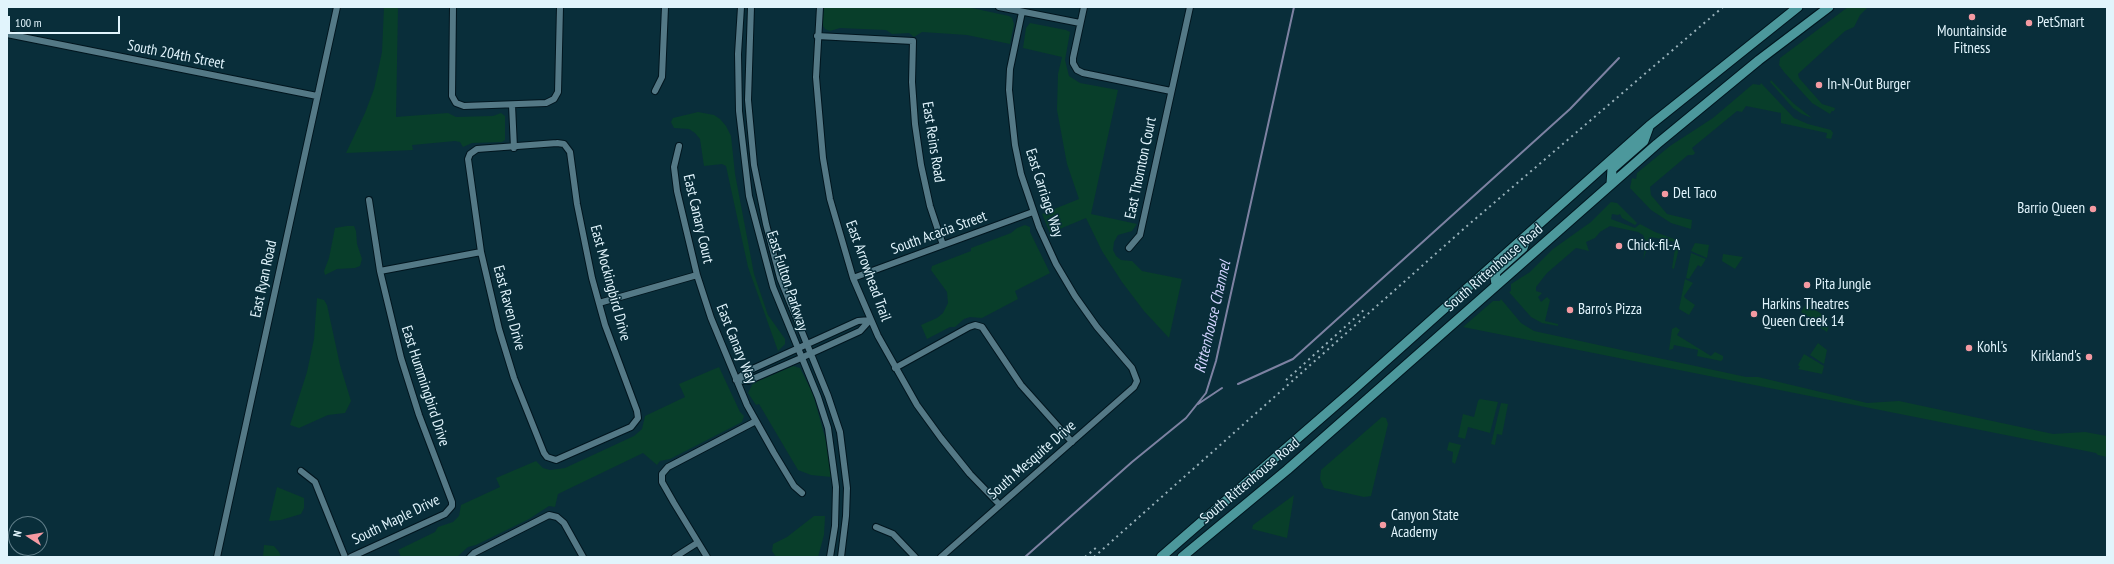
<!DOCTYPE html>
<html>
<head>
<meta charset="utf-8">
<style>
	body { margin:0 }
	#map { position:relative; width:2114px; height:564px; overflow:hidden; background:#092e3a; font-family:"PT Sans Narrow",sans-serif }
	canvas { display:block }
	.frame { position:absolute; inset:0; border:8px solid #e1f4fc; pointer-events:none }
	.north { position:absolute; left:8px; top:516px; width:40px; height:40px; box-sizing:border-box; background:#092e3a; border:1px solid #5f7d88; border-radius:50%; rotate:282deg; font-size:11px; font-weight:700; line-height:16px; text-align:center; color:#e1f4fc }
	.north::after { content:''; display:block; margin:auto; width:14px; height:18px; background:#f49aa2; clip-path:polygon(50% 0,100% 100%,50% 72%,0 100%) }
	.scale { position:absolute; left:8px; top:16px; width:112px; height:18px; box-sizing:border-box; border:2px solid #e1f4fc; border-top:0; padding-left:5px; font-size:12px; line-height:14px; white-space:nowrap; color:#e1f4fc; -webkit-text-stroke:3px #092e3a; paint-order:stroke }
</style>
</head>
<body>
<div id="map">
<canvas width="2114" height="564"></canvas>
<div class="frame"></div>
<div class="north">N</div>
<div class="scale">100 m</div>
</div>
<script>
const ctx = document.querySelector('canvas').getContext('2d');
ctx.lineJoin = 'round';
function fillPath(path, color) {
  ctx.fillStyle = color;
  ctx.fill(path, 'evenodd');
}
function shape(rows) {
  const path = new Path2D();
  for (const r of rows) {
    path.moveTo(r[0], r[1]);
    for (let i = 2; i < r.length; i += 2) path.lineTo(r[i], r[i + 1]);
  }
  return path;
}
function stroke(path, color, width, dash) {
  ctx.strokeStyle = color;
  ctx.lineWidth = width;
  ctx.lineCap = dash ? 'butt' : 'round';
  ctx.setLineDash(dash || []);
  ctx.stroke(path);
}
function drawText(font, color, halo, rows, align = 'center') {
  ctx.font = font + ' "PT Sans Narrow",sans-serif';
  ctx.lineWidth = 3;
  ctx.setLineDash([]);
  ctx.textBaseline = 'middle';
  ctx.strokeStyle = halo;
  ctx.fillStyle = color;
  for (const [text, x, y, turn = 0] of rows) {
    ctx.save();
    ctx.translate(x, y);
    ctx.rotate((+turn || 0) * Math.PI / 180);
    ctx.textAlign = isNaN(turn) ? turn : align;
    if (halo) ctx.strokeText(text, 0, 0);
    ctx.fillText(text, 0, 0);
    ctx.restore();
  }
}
fillPath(shape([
	[384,7,398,7,396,117,448,113,456,117,493,116,501,113,505,116,505,140,502,142,472,143,463,147,460,142,455,141,412,145,413,150,346,153,365,113,374,89,382,52],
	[824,7,967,7,1009,16,1012,18,1014,24,1010,44,967,35,922,32,914,37,909,33,892,34,886,30,840,28,830,31,825,29,822,24],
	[1848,7,1868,7,1860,15,1854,27,1845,31,1798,74,1799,78,1822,104,1835,108,1834,111,1832,111,1830,114,1812,103,1784,72,1779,65,1780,58],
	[1030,23,1066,30,1070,32,1065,60,1069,76,1080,83,1118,90,1091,214,1137,224,1132,231,1118,235,1114,242,1113,250,1116,256,1121,260,1132,261,1142,271,1182,279,1169,338,1144,311,1122,282,1102,251,1086,218,1050,233,1042,214,1079,199,1067,164,1057,110,1058,74,1062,57,1023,48,1026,28],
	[1771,80,1793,103,1812,118,1802,114,1793,108,1770,82],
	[1761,83,1794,118,1808,124,1831,130,1833,133,1831,139,1826,138,1827,133,1781,123,1781,113,1746,106,1742,112,1737,111,1692,148,1695,153,1693,155,1688,155,1650,187,1651,195,1667,214,1692,220,1691,229,1671,223,1651,210,1630,188,1632,178,1636,179,1637,173,1670,146,1713,118,1753,84,1760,85],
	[698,112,714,115,720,119,726,126,731,136,735,174,754,274,768,315,785,339,785,344,778,351,748,267,726,166,722,164,704,166,700,139,695,133,689,129,674,128,671,122,673,118],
	[1611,202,1617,203,1637,223,1635,225,1622,218,1620,214,1618,215,1612,214,1611,219,1635,228,1640,224,1655,232,1677,240,1678,243,1680,244,1674,269,1672,268,1676,242,1651,237,1643,260,1646,242,1643,235,1638,232,1610,226,1600,232,1595,238,1586,242,1589,251,1576,248,1547,273,1536,287,1536,291,1542,293,1538,297,1541,302,1547,297,1550,300,1545,321,1558,324,1558,326,1542,323,1531,317,1509,292,1511,291,1511,284,1530,272,1553,249,1591,222],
	[1025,225,1030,227,1030,232,1050,273,1015,291,1018,299,982,318,970,317,964,319,955,327,950,327,927,339,921,325,937,318,943,313,948,303,947,292,931,270,932,266,971,251,971,248,1011,233,1017,228],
	[347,226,354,226,356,231,357,244,362,259,360,266,355,268,337,269,325,275,324,271,329,258,335,228],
	[1695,243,1709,245,1707,258,1691,251],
	[1691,253,1706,259,1701,267,1698,265,1689,279,1686,278],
	[1723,254,1743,257,1735,269,1722,261],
	[1685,279,1693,283,1684,296,1685,298,1695,305,1689,315,1679,309],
	[317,298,324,300,327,305,340,365,351,401,345,413,328,415,299,428,290,425,307,372,314,339],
	[1501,299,1521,323,1534,331,1746,377,1758,377,1867,403,1899,401,2053,434,2085,432,2107,436,2107,457,2098,455,2096,453,1463,327,1493,301,1500,301],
	[1806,304,1826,317,1824,325,1829,326,1827,332,1812,322,1813,320,1801,312],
	[1676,327,1680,330,1677,335,1711,356,1715,352,1723,356,1723,359,1721,361,1697,356,1698,350,1674,345,1673,349,1669,350,1672,329],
	[1818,343,1827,350,1824,364,1810,355],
	[1804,354,1824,366,1822,374,1798,369,1800,367,1798,365],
	[793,366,800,368,813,394,828,448,831,477,811,475,798,470,759,404,756,405,748,393,753,383],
	[719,367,740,412,744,416,742,422,670,459,660,461,657,465,643,453,558,494,555,507,549,506,529,519,476,545,468,547,457,557,401,557,398,550,435,532,438,527,453,522,459,516,461,505,500,487,496,478,536,461,543,468,550,470,565,468,634,436,642,429,645,416,685,397,679,384],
	[1480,399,1498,402,1490,433,1468,427,1465,439,1458,437,1463,414,1474,417,1478,401],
	[1501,403,1508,404,1502,435,1497,434,1495,445,1491,444],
	[1382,417,1386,418,1388,424,1371,496,1364,497,1324,488,1320,479,1321,470],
	[1449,442,1461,445,1455,464,1452,462,1453,452,1447,450],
	[277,487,304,498,304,508,301,514,281,520,269,521],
	[1294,495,1287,538,1252,529,1253,525],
	[814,516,825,516,824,535,818,557,776,557,772,551,773,544,787,537],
	[264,545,274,546,279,552,281,557,263,557]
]), '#083e2a');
stroke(shape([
	[1238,384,1293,359,1570,109,1619,58],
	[1198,404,1222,388],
	[1025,557,1132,462,1186,418,1206,393,1216,361,1294,7]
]), '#7d82a2', 2);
const street = shape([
	[453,7,452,96,456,103,464,106,546,103,554,99,558,92,560,7],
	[741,7,738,54,739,111,749,196,773,287,818,397,828,428,836,487,835,526,830,557],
	[751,7,748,100,754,165,766,224,780,278,828,396,840,432,847,488,846,516,841,557],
	[820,7,816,77,823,158,830,199,853,278,878,336,917,405,941,438,970,474,1000,505],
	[999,7,1080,23],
	[1084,7,1073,58,1073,63,1077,70,1083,73,1171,91],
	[7,34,317,96],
	[817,36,913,41,912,82,915,124,921,165,930,206,943,245],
	[655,91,662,77,665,7],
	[512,105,514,148],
	[557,143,564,144,570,152,577,204,592,278,605,325,637,411,638,418,631,427,556,460,547,457,544,453,514,378,499,329,481,252,468,159,470,154,477,149,557,143],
	[679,146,674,167,677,191,697,275,711,318,747,405,774,453,794,486,802,493],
	[1129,248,1140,235,1190,7],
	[380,271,481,252],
	[853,278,1033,212],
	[599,303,697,275],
	[895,368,969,327,975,325,982,327,1021,385,1072,442],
	[736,380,748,381,801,358,860,331,870,320],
	[736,380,746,372,858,321,870,320],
	[301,471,315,482,345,557],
	[876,527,893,534,915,557],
	[217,557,337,7],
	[351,557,445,514,452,506,452,502,419,415,401,358,380,271,369,200],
	[470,557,474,553,549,515,557,517,564,523,583,557],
	[675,557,697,543],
	[707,557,674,503,662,482,662,474,668,467,756,421],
	[941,557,1134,387,1137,381,1132,368,1097,327,1075,296,1056,264,1039,227,1021,174,1015,145,1009,90,1010,69,1022,12]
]);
const primary = shape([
	[1611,184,1612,169,1644,141,1649,127],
	[1496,284,1495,278,1496,272,1523,248,1527,236],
	[1161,557,1352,391,1649,126,1798,7],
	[1182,557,1287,470,1657,144,1759,60,1829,7]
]);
stroke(street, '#00151e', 8);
stroke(primary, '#00151e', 11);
stroke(street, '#547986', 6);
stroke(primary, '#4c989c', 9);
stroke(shape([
	[1286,380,1365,309],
	[1085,557,1097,547],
	[1094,557,1467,226,1723,7]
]), '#98b1ba', 2, [2, 4]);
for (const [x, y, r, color] of [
	[1972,17,4,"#f49aa2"],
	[2029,23,4,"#f49aa2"],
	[1819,85,4,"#f49aa2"],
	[1665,194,4,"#f49aa2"],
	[2093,209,4,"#f49aa2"],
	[1619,246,4,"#f49aa2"],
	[1807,285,4,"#f49aa2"],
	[1570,310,4,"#f49aa2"],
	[1754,314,4,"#f49aa2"],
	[1969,348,4,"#f49aa2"],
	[2089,357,4,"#f49aa2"],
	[1383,525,4,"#f49aa2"]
]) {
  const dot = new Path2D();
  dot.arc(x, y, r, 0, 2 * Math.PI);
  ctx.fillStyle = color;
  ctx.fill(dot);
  stroke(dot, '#092e3a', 1.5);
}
drawText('15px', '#e1f4fc', '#092e3a', [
	["PetSmart",2037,23],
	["Mountainside",1972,32,"center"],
	["Fitness",1972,49,"center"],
	["In-N-Out Burger",1827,85],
	["Del Taco",1673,194],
	["Barrio Queen",2085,209,"right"],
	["Chick-fil-A",1627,246],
	["Pita Jungle",1815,285],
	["Harkins Theatres",1762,305],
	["Queen Creek 14",1762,322],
	["Barro's Pizza",1578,310],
	["Kohl's",1977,348],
	["Kirkland's",2081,357,"right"],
	["Canyon State",1391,516],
	["Academy",1391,533]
], 'left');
drawText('15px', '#e1f4fc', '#092e3a', [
	["South 204th Street",176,55,11],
	["East Reins Road",933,142,81],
	["East Thornton Court",1141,168,-78],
	["East Carriage Way",1044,193,72],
	["East Canary Court",698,219,77],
	["South Acacia Street",939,233,-20],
	["South Rittenhouse Road",1494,268,-41],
	["East Arrowhead Trail",868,271,70],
	["East Ryan Road",264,279,-78],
	["East Fulton Parkway",787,281,72],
	["East Mockingbird Drive",610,283,75],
	["East Raven Drive",509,308,75],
	["East Canary Way",736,344,68],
	["East Hummingbird Drive",425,386,72],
	["South Mesquite Drive",1032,460,-41],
	["South Rittenhouse Road",1250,481,-40],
	["South Maple Drive",396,520,-26]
]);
drawText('italic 16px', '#d2d3ff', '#092e3a', [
	["Rittenhouse Channel",1213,317,-77]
]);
</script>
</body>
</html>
